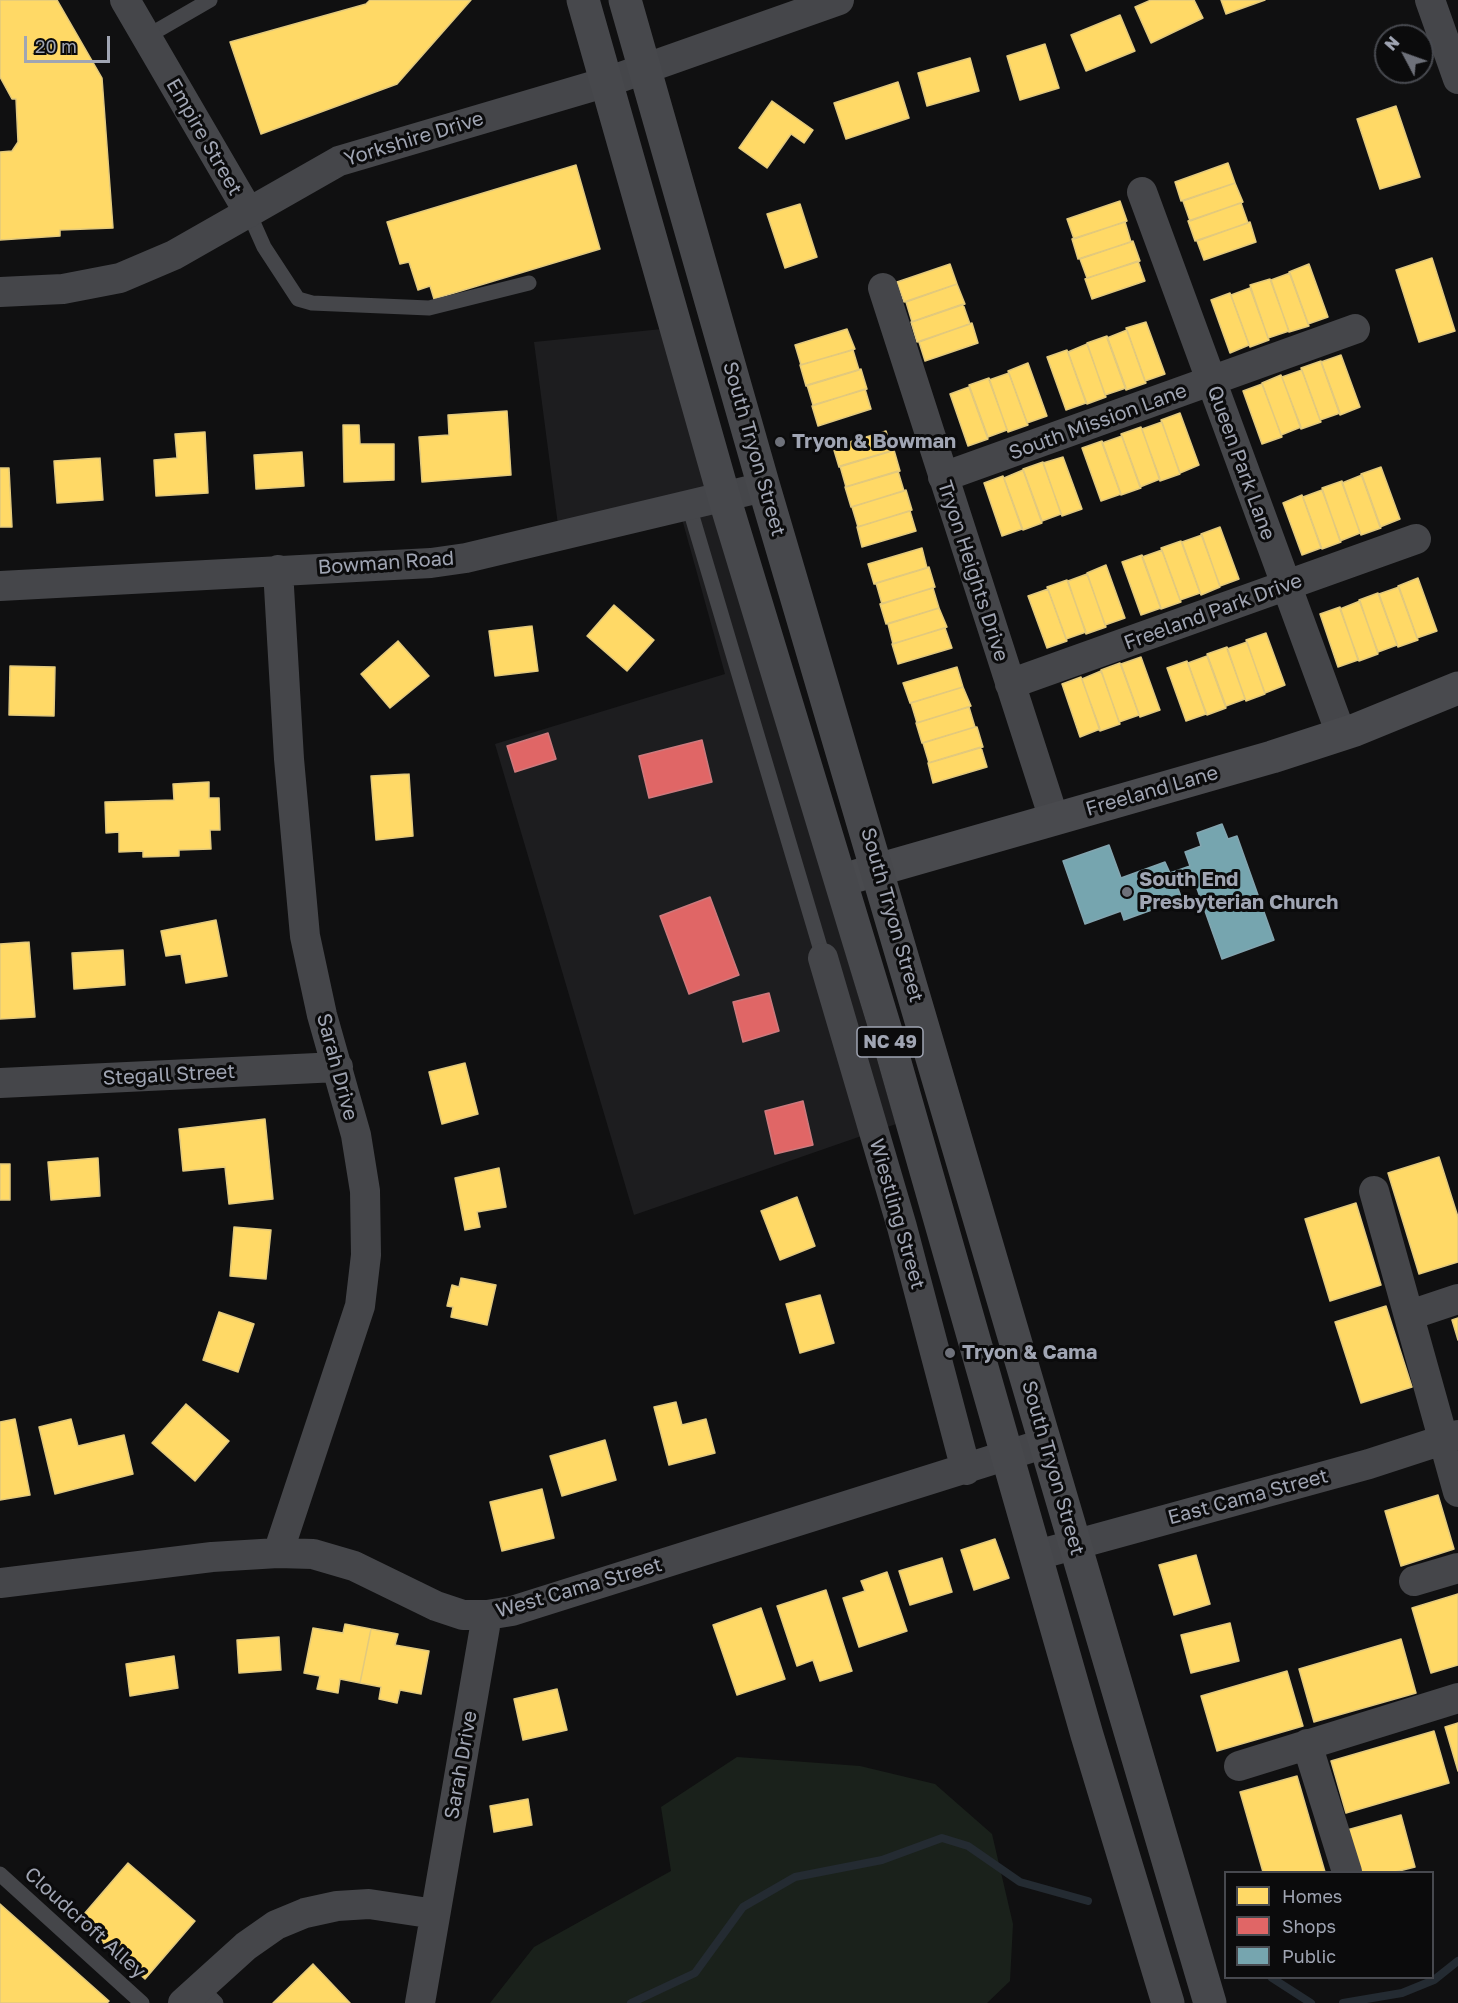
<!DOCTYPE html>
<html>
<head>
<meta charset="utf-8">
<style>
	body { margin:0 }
	#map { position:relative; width:1458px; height:2003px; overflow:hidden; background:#101011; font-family:"Golos Text",sans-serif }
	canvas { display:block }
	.legend { position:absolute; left:1224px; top:1871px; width:210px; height:108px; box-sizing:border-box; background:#0b0b0c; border:2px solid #47494f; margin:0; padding:8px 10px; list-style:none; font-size:18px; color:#a0a5b3 }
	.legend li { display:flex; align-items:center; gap:12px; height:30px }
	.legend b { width:30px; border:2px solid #47494f }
	.north { position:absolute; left:1374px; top:24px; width:60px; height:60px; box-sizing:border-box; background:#0b0b0c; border:2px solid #47494f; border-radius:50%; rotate:311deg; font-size:16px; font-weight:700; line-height:24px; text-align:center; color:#a0a5b3 }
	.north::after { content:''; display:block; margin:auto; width:21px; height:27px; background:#6e717a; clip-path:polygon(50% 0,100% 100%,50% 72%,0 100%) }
	.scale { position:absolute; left:24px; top:36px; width:86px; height:27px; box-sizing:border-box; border:3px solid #a0a5b3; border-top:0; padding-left:8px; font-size:18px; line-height:21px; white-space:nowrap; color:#a0a5b3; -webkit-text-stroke:4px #0b0b0c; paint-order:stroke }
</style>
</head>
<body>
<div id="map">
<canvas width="1458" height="2003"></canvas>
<ul class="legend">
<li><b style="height:16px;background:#ffd966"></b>Homes</li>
<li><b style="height:16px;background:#e06666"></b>Shops</li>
<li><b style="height:16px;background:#76a5af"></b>Public</li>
</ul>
<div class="north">N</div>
<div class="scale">20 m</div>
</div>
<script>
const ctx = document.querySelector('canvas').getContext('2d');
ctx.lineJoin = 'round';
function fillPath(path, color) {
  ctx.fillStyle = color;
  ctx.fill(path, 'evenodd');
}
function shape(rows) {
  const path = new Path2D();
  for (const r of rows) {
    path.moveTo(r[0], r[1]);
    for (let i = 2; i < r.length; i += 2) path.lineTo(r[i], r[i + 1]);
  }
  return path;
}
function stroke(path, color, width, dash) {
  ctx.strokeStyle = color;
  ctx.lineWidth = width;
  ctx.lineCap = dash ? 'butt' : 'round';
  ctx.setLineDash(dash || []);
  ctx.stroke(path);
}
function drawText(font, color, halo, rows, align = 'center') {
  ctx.font = font + ' "Golos Text",sans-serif';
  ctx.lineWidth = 6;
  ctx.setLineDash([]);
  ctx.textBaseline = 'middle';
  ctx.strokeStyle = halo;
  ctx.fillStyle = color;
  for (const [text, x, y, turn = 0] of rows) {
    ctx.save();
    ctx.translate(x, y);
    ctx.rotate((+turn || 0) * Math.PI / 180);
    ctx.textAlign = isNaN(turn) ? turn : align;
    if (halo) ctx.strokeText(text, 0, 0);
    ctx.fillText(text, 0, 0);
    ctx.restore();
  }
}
fillPath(shape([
	[662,329,896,1124,634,1215,495,744,725,674,682,519,561,548,534,342]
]), '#1d1d1f');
fillPath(shape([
	[737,1757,860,1766,935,1784,992,1834,1013,1924,1010,1981,987,2003,490,2003,534,1947,671,1871,661,1807]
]), '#1a211b');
const homes = shape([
	[0,0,57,0,102,78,113,228,60,230,60,236,0,240,0,152,12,151,18,142,16,99,12,99,0,77,0,0],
	[370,0,471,0,397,84,261,134,230,42,366,4,370,0],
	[1151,0,1194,0,1203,18,1151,43,1135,7,1151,0],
	[1221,0,1265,0,1226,14,1221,0],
	[1120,15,1135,51,1086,71,1071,35,1120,15],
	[1045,44,1059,88,1020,100,1007,56,1045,44],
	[970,58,979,91,927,106,918,73,970,58],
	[898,82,909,118,846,139,834,103,898,82],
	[772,101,813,130,804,143,791,134,767,168,739,148,772,101],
	[1396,106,1420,177,1380,189,1357,119,1396,106],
	[1228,163,1235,183,1181,201,1175,182,1228,163],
	[576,165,600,249,434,299,430,286,418,290,409,262,400,264,387,222,576,165],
	[1235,183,1243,202,1190,221,1183,201,1235,183],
	[1120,201,1127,221,1074,239,1067,219,1120,201],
	[1241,203,1248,223,1195,241,1188,221,1241,203],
	[800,204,817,257,785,268,767,214,800,204],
	[1125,222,1131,242,1078,259,1072,239,1125,222],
	[1250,222,1256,242,1204,260,1197,241,1250,222],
	[1133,241,1140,261,1087,278,1080,259,1133,241],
	[1432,258,1455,331,1419,342,1396,270,1432,258],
	[1138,261,1145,281,1092,299,1085,279,1138,261],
	[950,264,957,284,904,302,897,282,950,264],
	[1309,264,1328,317,1308,324,1289,272,1309,264],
	[1290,273,1309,326,1289,332,1271,280,1290,273],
	[1270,279,1289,331,1268,338,1250,285,1270,279],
	[957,284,965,304,912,322,906,302,957,284],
	[1250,288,1269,340,1250,347,1231,295,1250,288],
	[1230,293,1249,345,1230,353,1211,300,1230,293],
	[963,304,970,324,917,342,911,322,963,304],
	[1146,322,1165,374,1145,381,1126,328,1146,322],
	[972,323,978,343,925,361,919,342,972,323],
	[847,329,855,349,801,365,795,345,847,329],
	[1127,330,1146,383,1126,390,1107,338,1127,330],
	[1107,336,1126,388,1105,395,1087,343,1107,336],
	[1087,344,1106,397,1087,404,1068,352,1087,344],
	[853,350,859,370,806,386,800,365,853,350],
	[1067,350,1086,403,1066,410,1047,357,1067,350],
	[1341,355,1360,407,1340,415,1321,362,1341,355],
	[1321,361,1340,413,1320,420,1301,368,1321,361],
	[1028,363,1047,416,1027,423,1008,371,1028,363],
	[861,369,867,389,813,405,807,385,861,369],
	[1302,370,1321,422,1301,429,1282,377,1302,370],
	[1009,373,1028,425,1008,432,989,380,1009,373],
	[1281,375,1301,427,1281,435,1262,383,1281,375],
	[989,378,1007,430,988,437,969,385,989,378],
	[1262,384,1282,437,1262,444,1243,391,1262,384],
	[969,387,988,439,968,446,950,394,969,387],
	[865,389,871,409,818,426,812,406,865,389],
	[507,411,511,475,422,482,419,437,449,435,448,415,507,411],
	[1180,413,1199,465,1180,473,1161,420,1180,413],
	[1162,422,1180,474,1160,481,1142,429,1162,422],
	[343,425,359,425,360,444,394,444,394,480,344,482,343,425],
	[1141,427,1160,479,1140,487,1121,434,1141,427],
	[886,431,892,451,839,467,833,447,886,431],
	[205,432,208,493,156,496,154,460,177,458,175,434,205,432],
	[1122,436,1141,488,1121,495,1102,443,1122,436],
	[1102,441,1121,494,1101,501,1082,448,1102,441],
	[894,450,900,471,846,487,840,466,894,450],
	[302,452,304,486,256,489,254,455,302,452],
	[1063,457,1082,509,1062,516,1043,463,1063,457],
	[100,458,103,500,57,503,54,461,100,458],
	[1043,462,1061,514,1042,521,1023,469,1043,462],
	[1381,467,1400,519,1380,527,1361,474,1381,467],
	[0,468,9,468,12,527,0,527,0,468],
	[1023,470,1042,523,1023,530,1004,478,1023,470],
	[898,471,904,491,851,507,845,487,898,471],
	[1362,475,1381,528,1361,535,1342,483,1362,475],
	[1003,476,1022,529,1002,536,984,483,1003,476],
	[1342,481,1360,533,1340,541,1322,488,1342,481],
	[906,490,912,510,858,527,852,507,906,490],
	[1322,490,1341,542,1322,549,1303,497,1322,490],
	[1302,495,1321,548,1302,555,1283,503,1302,495],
	[910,511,916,531,862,547,857,527,910,511],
	[1220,527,1239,579,1220,586,1201,534,1220,527],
	[1202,535,1220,587,1201,595,1182,542,1202,535],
	[1181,541,1200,593,1180,600,1161,548,1181,541],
	[922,548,927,568,874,584,868,564,922,548],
	[1162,550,1181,602,1161,609,1142,557,1162,550],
	[1142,555,1161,608,1141,615,1122,562,1142,555],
	[1106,565,1125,618,1105,625,1087,573,1106,565],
	[929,567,935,587,882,604,876,583,929,567],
	[1087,574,1106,627,1086,634,1068,581,1087,574],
	[1418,578,1437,631,1417,638,1398,586,1418,578],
	[1067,580,1086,632,1066,639,1047,587,1067,580],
	[1399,587,1418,640,1398,647,1379,594,1399,587],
	[933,588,939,608,886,624,880,604,933,588],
	[1048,589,1067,641,1047,648,1028,596,1048,589],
	[1378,593,1397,645,1378,652,1359,600,1378,593],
	[1360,601,1378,654,1359,661,1340,609,1360,601],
	[614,605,654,640,627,671,587,636,614,605],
	[1340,607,1358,660,1338,667,1320,614,1340,607],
	[939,608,947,627,893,644,888,624,939,608],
	[532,626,538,671,495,676,489,631,532,626],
	[945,628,952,648,898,664,892,644,945,628],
	[1266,633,1285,685,1265,693,1246,640,1266,633],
	[398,641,429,676,390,708,361,674,398,641],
	[1247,642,1265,694,1246,701,1227,649,1247,642],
	[1227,647,1245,699,1226,706,1207,654,1227,647],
	[1207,656,1226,708,1207,715,1188,663,1207,656],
	[1141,657,1160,710,1140,717,1121,664,1141,657],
	[1187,661,1206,714,1186,721,1167,668,1187,661],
	[1120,663,1139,715,1119,722,1101,670,1120,663],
	[10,666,55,667,54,716,9,715,10,666],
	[957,667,963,687,910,703,903,683,957,667],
	[1101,671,1120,724,1100,731,1082,679,1101,671],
	[1081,677,1100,729,1080,737,1062,684,1081,677],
	[963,687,971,706,917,723,911,703,963,687],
	[969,707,975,727,922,743,916,723,969,707],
	[975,727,977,727,983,747,929,763,923,743,975,727],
	[981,747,987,767,933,783,928,763,981,747],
	[409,774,413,836,376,840,371,776,409,774],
	[209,782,209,798,219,798,220,830,210,830,211,849,179,850,179,856,143,857,143,851,119,852,119,832,106,833,105,802,174,800,173,784,209,782],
	[216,920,227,976,186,983,181,954,166,956,161,931,216,920],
	[29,942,35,1017,0,1019,0,944,29,942],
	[123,950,125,985,74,989,72,953,123,950],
	[465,1063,478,1114,442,1124,429,1072,465,1063],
	[265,1119,273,1199,229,1204,225,1167,183,1171,179,1129,265,1119],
	[1439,1157,1458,1217,1458,1262,1419,1274,1388,1173,1439,1157],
	[98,1158,100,1196,51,1200,48,1162,98,1158],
	[0,1164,10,1164,10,1200,0,1200,0,1164],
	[499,1168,506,1207,477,1212,480,1227,465,1230,455,1178,499,1168],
	[797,1197,815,1246,780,1260,761,1211,797,1197],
	[1356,1203,1381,1285,1330,1301,1305,1219,1356,1203],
	[234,1227,271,1230,266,1279,230,1276,234,1227],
	[461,1278,496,1285,487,1325,451,1317,453,1307,447,1306,452,1285,459,1287,461,1278],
	[820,1295,834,1343,800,1353,786,1304,820,1295],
	[1386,1306,1412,1387,1361,1403,1335,1322,1386,1306],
	[219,1312,254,1324,238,1372,203,1360,219,1312],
	[1458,1318,1458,1340,1452,1320,1458,1318],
	[676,1402,682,1425,706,1419,715,1453,669,1465,654,1407,676,1402],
	[186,1404,229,1441,195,1481,152,1443,186,1404],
	[15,1419,30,1495,0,1500,0,1422,15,1419],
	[71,1419,78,1446,124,1435,133,1474,55,1494,39,1427,71,1419],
	[605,1440,616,1480,562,1496,550,1456,605,1440],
	[542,1489,554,1538,502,1551,490,1502,542,1489],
	[1438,1495,1454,1549,1401,1566,1385,1511,1438,1495],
	[995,1539,1009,1578,974,1590,961,1550,995,1539],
	[1196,1555,1210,1604,1174,1615,1159,1565,1196,1555],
	[942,1558,952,1592,910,1605,899,1571,942,1558],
	[887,1572,907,1631,859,1647,843,1598,865,1591,861,1581,887,1572],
	[826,1590,852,1671,820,1681,813,1660,797,1666,777,1606,826,1590],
	[1458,1594,1458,1665,1431,1673,1412,1608,1458,1594],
	[761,1608,785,1679,737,1695,713,1625,761,1608],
	[1230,1623,1239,1661,1191,1673,1181,1635,1230,1623],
	[345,1624,371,1629,360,1683,340,1679,338,1693,317,1689,320,1676,304,1673,313,1628,343,1633,345,1624],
	[371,1629,398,1634,395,1645,429,1651,421,1694,400,1690,397,1703,379,1699,381,1687,360,1683,371,1629],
	[279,1637,281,1670,239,1673,237,1640,279,1637],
	[1401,1639,1416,1693,1314,1722,1299,1669,1401,1639],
	[174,1656,178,1688,130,1696,126,1664,174,1656],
	[1287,1671,1303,1726,1217,1751,1201,1696,1287,1671],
	[557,1689,567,1730,523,1740,514,1699,557,1689],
	[1458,1723,1458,1771,1445,1727,1458,1723],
	[1434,1731,1449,1783,1346,1813,1331,1761,1434,1731],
	[1297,1776,1325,1872,1263,1872,1240,1792,1297,1776],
	[528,1799,532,1825,494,1832,490,1806,528,1799],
	[1401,1815,1415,1867,1395,1872,1358,1872,1347,1830,1401,1815],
	[128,1863,195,1921,145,1979,78,1921,128,1863],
	[0,1904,109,2001,107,2003,0,2003,0,1904],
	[313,1964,350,2003,273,2003,313,1964]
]);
fillPath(homes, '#ffd966');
stroke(homes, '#e2c97d', 1.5);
const shops = shape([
	[548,733,556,759,515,772,507,746,548,733],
	[702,740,712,782,649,798,639,756,702,740],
	[710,897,739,975,689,994,660,916,710,897],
	[769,993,779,1031,743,1042,733,1002,769,993],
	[803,1101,813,1145,775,1154,765,1111,803,1101]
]);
fillPath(shops, '#e06666');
stroke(shops, '#cd797d', 1.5);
const public = shape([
	[1222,824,1228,839,1237,836,1274,940,1222,959,1194,880,1177,886,1182,899,1124,920,1121,911,1085,924,1063,861,1109,845,1121,878,1165,862,1170,873,1190,866,1185,852,1201,846,1197,833,1222,824]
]);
fillPath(public, '#76a5af');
stroke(public, '#83a5b0', 1.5);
stroke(shape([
	[1272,1978,1311,2003],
	[631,2003,695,1973,743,1907,795,1877,882,1860,942,1838,968,1846,1020,1882,1088,1901],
	[1343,2003,1402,1993,1434,1980,1458,1961]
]), '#242b32', 8);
stroke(shape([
	[146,37,210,0],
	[248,211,264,247,298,299,312,303,429,308,529,283],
	[689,506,820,947],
	[0,1874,142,2003],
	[200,1987,216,2003]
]), '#45464a', 15);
stroke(shape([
	[125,0,248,211],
	[1430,0,1458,79],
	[1142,192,1341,734],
	[883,288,1054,819],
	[0,292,63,289,120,278,174,255,339,161,607,82,839,0],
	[943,477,1355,329],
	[0,586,431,563,466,558,764,487],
	[1010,684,1416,539],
	[823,958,902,1227,966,1470],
	[0,1083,338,1067],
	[1374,1191,1458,1492],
	[1410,1315,1458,1299],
	[278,1553,360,1306,366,1255,365,1191,356,1135,322,1015,305,936,289,759,278,570],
	[1037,1555,1369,1464,1458,1435],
	[1414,1581,1458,1568],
	[0,1583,212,1557,278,1553,313,1554,354,1566,436,1606,463,1615,487,1615,512,1611,1046,1443],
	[1307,1744,1347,1872],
	[1239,1766,1458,1698],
	[183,2003,246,1946,276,1925,305,1913,337,1906,369,1904,435,1914],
	[420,2003,487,1615]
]), '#45464a', 30);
stroke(shape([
	[842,880,1272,757,1355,730,1458,688]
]), '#494a4e', 33);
stroke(shape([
	[583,0,724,497,886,1031,1087,1735,1168,2003],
	[625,0,764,487,1210,2003]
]), '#47484c', 33);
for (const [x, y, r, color] of [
	[780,442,6,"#6e717a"],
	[1127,892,6,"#6e717a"],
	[950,1353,6,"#6e717a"]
]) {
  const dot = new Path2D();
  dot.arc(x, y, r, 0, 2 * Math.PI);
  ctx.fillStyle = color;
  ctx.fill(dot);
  stroke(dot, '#0b0b0c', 2);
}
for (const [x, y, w] of [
	[890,1042,66]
]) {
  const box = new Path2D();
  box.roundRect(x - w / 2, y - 15, w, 30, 4.5);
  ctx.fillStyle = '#0b0b0c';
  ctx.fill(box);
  stroke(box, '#a0a5b3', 1.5);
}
drawText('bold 18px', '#a0a5b3', null, [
	["NC 49",890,1042]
]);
drawText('20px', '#a0a5b3', '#0b0b0c', [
	["Empire Street",204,137,60],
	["Yorkshire Drive",414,139,-17],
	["South Mission Lane",1098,422,-20],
	["South Tryon Street",754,449,74],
	["Queen Park Lane",1241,463,70],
	["Bowman Road",386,563,-4],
	["Tryon Heights Drive",973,571,72],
	["Freeland Park Drive",1213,612,-20],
	["Freeland Lane",1152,791,-16],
	["South Tryon Street",892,915,74],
	["Sarah Drive",337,1067,75],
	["Stegall Street",169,1075,-3],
	["Wiestling Street",897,1214,74],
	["South Tryon Street",1053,1468,74],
	["East Cama Street",1248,1497,-15],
	["West Cama Street",579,1588,-16],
	["Sarah Drive",461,1765,-80],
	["Cloudcroft Alley",85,1923,42]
]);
drawText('bold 20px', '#a0a5b3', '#0b0b0c', [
	["Tryon & Bowman",792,442],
	["South End",1139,880],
	["Presbyterian Church",1139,903],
	["Tryon & Cama",962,1353]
], 'left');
</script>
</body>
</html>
